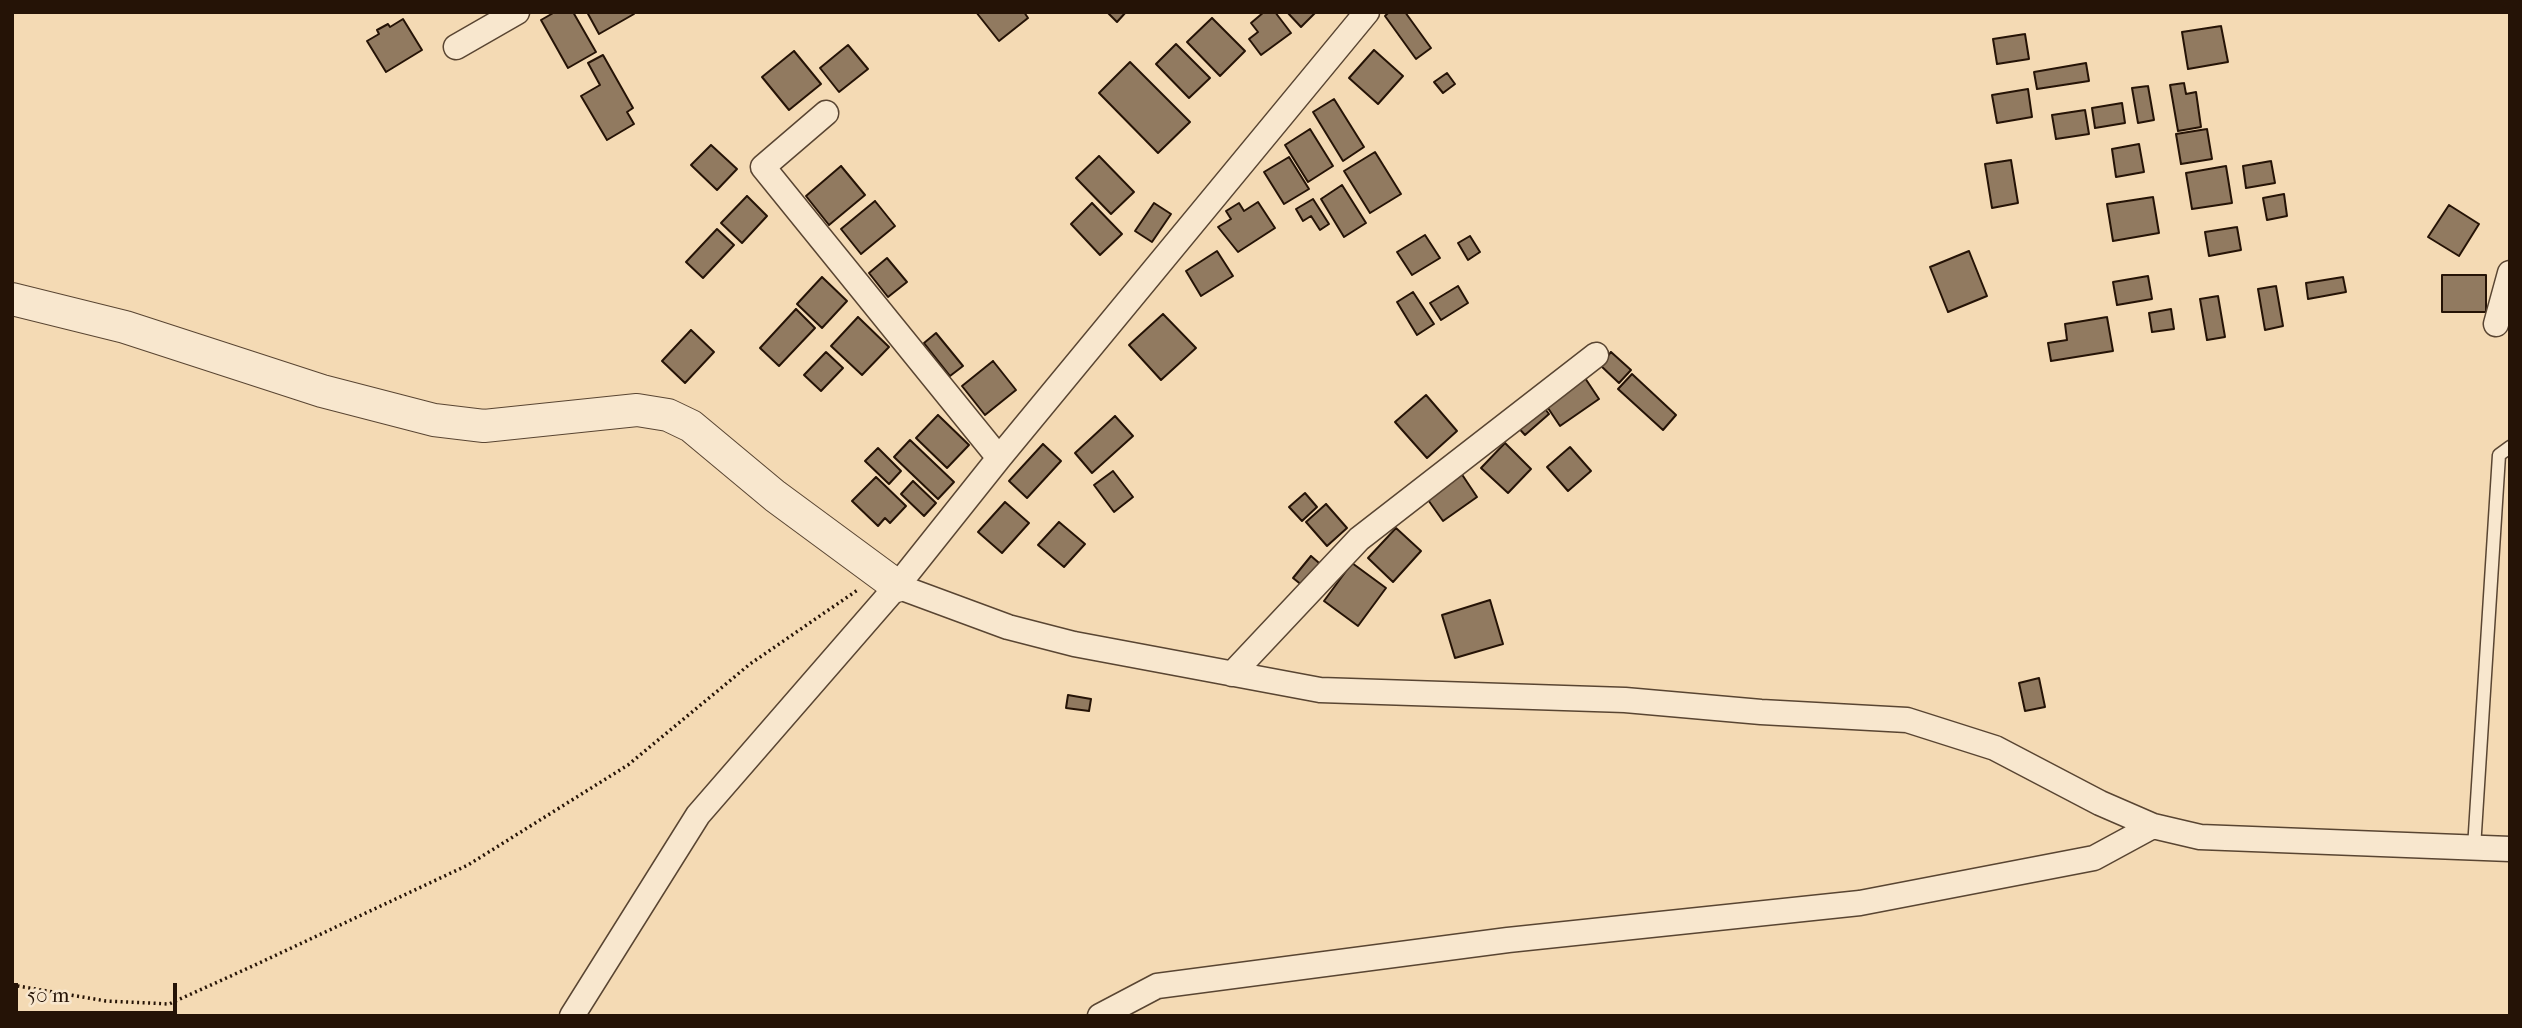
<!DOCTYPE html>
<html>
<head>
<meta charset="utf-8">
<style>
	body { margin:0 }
	#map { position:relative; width:2522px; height:1028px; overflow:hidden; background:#f4dab4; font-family:"IM FELL French Canon",serif }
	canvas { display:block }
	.frame { position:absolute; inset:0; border:14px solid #251306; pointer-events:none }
	.scale { position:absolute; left:14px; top:983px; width:163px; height:32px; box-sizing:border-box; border:4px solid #251306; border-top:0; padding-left:9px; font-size:21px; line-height:24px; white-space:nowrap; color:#251306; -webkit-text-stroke:5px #f8e7ce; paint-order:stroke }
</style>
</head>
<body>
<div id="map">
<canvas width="2522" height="1028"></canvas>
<div class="frame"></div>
<div class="scale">50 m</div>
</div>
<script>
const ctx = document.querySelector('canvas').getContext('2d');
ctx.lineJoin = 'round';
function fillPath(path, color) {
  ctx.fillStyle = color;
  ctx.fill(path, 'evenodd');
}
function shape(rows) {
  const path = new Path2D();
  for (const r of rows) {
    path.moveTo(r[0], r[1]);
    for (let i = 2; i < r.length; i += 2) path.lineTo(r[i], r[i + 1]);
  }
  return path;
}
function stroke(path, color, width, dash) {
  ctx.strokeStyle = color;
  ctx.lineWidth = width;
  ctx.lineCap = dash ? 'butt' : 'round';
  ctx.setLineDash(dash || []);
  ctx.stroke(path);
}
const building = shape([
	[555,12,573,12,596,52,568,68,541,20,555,12],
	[587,12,633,12,634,14,599,34,587,12],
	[976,12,1024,12,1028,18,999,41,976,12],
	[1107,12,1126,12,1117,22,1107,12],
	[1264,12,1275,12,1291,33,1261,55,1249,39,1258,32,1251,23,1264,12],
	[1287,12,1316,12,1301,27,1287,12],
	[1389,12,1405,12,1431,48,1416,59,1385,16,1389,12],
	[1212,18,1245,51,1220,76,1187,42,1212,18],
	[403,19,422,50,386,72,367,41,379,34,377,30,388,24,390,27,403,19],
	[2221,26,2228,62,2188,69,2182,32,2221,26],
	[2025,34,2029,59,1997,64,1993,39,2025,34],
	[1176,44,1210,78,1189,98,1156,64,1176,44],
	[848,45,868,69,839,92,820,68,848,45],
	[1374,50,1403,76,1378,104,1349,78,1374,50],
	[794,51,821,84,789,110,762,77,794,51],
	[603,55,633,108,627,112,634,124,607,140,581,96,600,85,588,63,603,55],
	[1130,62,1190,122,1158,153,1099,93,1130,62],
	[2086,63,2089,81,2037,89,2034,72,2086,63],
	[1447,73,1455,84,1443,93,1434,82,1447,73],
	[2184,83,2186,94,2196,92,2201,127,2178,131,2170,85,2184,83],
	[2148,86,2154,120,2138,123,2132,88,2148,86],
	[2028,89,2032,117,1997,123,1992,95,2028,89],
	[1334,99,1364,147,1343,161,1313,112,1334,99],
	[2122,103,2125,123,2095,128,2092,108,2122,103],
	[2085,110,2089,134,2056,139,2052,115,2085,110],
	[1310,129,1333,166,1308,182,1285,145,1310,129],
	[2207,129,2212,159,2181,164,2176,134,2207,129],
	[2139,144,2144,172,2116,177,2112,149,2139,144],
	[711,145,737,169,717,190,691,165,711,145],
	[1375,152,1401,194,1370,213,1344,171,1375,152],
	[1099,156,1134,192,1111,214,1076,178,1099,156],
	[1289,157,1309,189,1284,204,1264,172,1289,157],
	[2011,160,2018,203,1992,208,1985,164,2011,160],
	[2271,161,2275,183,2246,188,2243,166,2271,161],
	[841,166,865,195,829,225,806,196,841,166],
	[2226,166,2232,203,2192,209,2186,173,2226,166],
	[1342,185,1366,223,1344,237,1321,199,1342,185],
	[2284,194,2287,216,2267,220,2263,198,2284,194],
	[747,196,767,216,742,243,721,223,747,196],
	[2153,197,2159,233,2113,241,2107,204,2153,197],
	[1313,199,1329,224,1320,230,1311,216,1303,221,1296,209,1313,199],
	[875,201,895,226,861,254,841,229,875,201],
	[1258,202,1275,228,1238,252,1218,227,1231,219,1226,211,1239,203,1244,211,1258,202],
	[1092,203,1122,234,1100,255,1071,224,1092,203],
	[1154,203,1171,214,1152,242,1135,231,1154,203],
	[2449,205,2479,224,2459,256,2428,237,2449,205],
	[2237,227,2241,250,2209,256,2205,232,2237,227],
	[717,229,734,245,703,278,686,262,717,229],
	[1425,235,1440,258,1412,275,1397,252,1425,235],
	[1470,236,1480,252,1468,260,1458,243,1470,236],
	[1217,251,1233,276,1201,296,1186,271,1217,251],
	[1969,251,1987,296,1948,312,1930,267,1969,251],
	[887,258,907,282,888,297,869,273,887,258],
	[2442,275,2486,275,2486,312,2442,312,2442,275],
	[2148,276,2152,299,2117,305,2113,282,2148,276],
	[822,277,847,301,822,328,797,304,822,277],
	[2343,277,2346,292,2308,299,2306,283,2343,277],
	[1458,286,1468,303,1441,320,1430,303,1458,286],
	[2276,286,2283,326,2265,330,2258,289,2276,286],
	[1413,292,1434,324,1417,335,1397,302,1413,292],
	[2218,296,2225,337,2207,340,2200,299,2218,296],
	[796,309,815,328,779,366,760,348,796,309],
	[2171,309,2174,329,2152,332,2149,313,2171,309],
	[1163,314,1196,348,1161,380,1129,345,1163,314],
	[858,317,889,347,862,375,831,346,858,317],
	[2107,317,2113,351,2051,361,2048,343,2067,340,2065,324,2107,317],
	[691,330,714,352,685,383,662,361,691,330],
	[936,333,963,366,950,376,924,343,936,333],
	[826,352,843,368,821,391,804,375,826,352],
	[1611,352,1631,370,1619,383,1600,365,1611,352],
	[993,361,1016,390,985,415,962,386,993,361],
	[1632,374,1676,415,1663,430,1618,389,1632,374],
	[1583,375,1599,399,1560,426,1544,402,1583,375],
	[1426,395,1457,431,1427,458,1395,422,1426,395],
	[1539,401,1549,414,1525,435,1514,423,1539,401],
	[938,415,969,445,947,468,916,438,938,415],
	[1115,416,1133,436,1092,473,1075,453,1115,416],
	[910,440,954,482,938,499,894,457,910,440],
	[1505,443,1531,469,1508,493,1481,468,1505,443],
	[1043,444,1061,461,1027,498,1009,481,1043,444],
	[1570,447,1591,471,1568,491,1547,467,1570,447],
	[878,448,901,471,889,484,865,461,878,448],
	[1113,471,1133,497,1114,512,1094,485,1113,471],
	[1461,473,1477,497,1443,521,1426,497,1461,473],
	[876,477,906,506,890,523,885,518,878,526,852,501,876,477],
	[913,481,936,503,924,516,901,494,913,481],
	[1305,493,1317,507,1302,521,1289,507,1305,493],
	[1005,502,1029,523,1002,553,978,532,1005,502],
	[1326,504,1347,528,1327,546,1306,522,1326,504],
	[1059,522,1085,544,1064,567,1038,545,1059,522],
	[1396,528,1421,551,1393,582,1368,558,1396,528],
	[1311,556,1326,569,1308,590,1293,578,1311,556],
	[1352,563,1386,588,1358,626,1324,601,1352,563],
	[1490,600,1503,644,1455,658,1442,615,1490,600],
	[2039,678,2045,707,2025,711,2019,683,2039,678],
	[1068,695,1091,699,1089,711,1066,708,1068,695]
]);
fillPath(building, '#917a60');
stroke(building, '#251306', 2);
const service = shape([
	[2474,848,2499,455,2510,447]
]);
const minor = shape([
	[456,47,517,12],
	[826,113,763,167,999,458],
	[2496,324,2510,273],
	[897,586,1008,627,1074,644,1320,690,1625,700,1761,712,1907,720,1995,748,2100,803,2153,826,2200,837,2510,849],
	[1232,674,1359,539,1596,355],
	[572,1016,698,815,897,586,999,458,1367,12],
	[1100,1016,1157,986,1508,940,1860,903,2094,858,2153,826]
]);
const tertiary = shape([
	[12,299,125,327,322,391,434,420,484,426,637,410,668,415,691,426,775,496,897,586]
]);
stroke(service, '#594532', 15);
stroke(minor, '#594532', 27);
stroke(tertiary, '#594532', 34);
stroke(shape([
	[12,985,106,1001,169,1004,255,965,468,865,628,765,750,664,859,589]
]), '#251306', 3.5, [2, 3.5]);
stroke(service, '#f8e7ce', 12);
stroke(minor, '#f8e7ce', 24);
stroke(tertiary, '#f8e7ce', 32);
</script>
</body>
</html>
